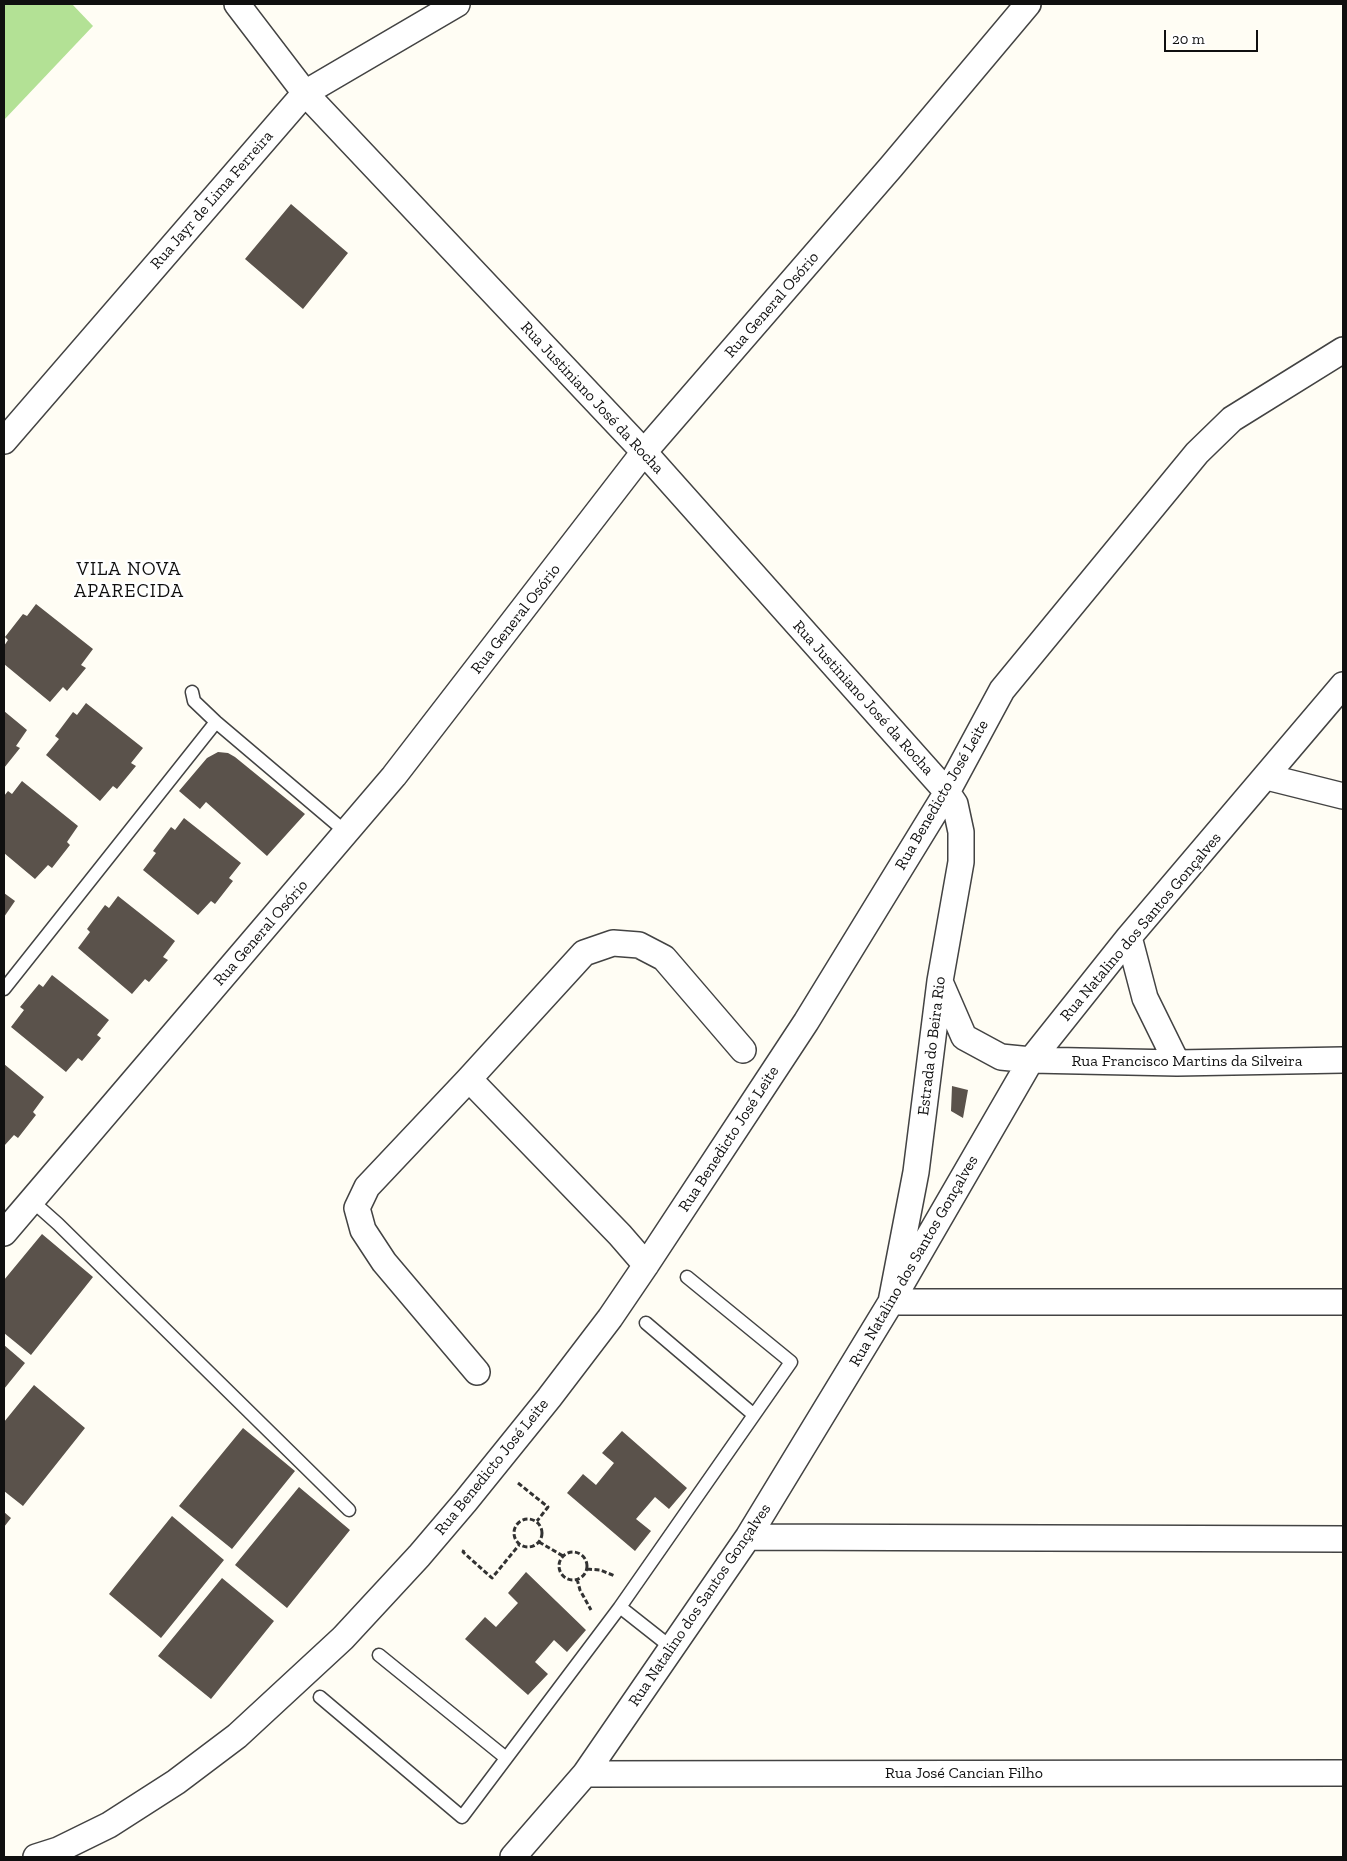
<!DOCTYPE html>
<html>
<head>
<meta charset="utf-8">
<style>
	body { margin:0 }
	#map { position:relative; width:1347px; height:1861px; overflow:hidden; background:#fffdf4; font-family:"Zilla Slab",serif }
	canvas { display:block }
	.frame { position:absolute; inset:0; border:5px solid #101010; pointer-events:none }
	.scale { position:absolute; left:1164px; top:30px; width:94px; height:22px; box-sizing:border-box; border:2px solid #101010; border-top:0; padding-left:6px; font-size:15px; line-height:18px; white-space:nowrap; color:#101010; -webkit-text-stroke:4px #fff; paint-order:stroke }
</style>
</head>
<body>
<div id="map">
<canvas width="1347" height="1861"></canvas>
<div class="frame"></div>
<div class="scale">20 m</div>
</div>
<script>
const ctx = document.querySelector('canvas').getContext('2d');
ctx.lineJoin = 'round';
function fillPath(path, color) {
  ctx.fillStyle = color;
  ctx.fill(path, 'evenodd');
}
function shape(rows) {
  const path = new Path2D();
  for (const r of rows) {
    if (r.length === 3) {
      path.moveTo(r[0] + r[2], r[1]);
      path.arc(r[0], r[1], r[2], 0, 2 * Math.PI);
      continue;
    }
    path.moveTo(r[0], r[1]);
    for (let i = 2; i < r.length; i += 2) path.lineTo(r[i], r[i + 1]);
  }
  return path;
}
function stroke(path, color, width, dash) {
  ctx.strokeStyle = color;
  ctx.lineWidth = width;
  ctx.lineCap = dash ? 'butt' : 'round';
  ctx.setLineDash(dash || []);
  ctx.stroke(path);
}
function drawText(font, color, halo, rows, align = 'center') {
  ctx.font = font + ' "Zilla Slab",serif';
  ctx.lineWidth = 5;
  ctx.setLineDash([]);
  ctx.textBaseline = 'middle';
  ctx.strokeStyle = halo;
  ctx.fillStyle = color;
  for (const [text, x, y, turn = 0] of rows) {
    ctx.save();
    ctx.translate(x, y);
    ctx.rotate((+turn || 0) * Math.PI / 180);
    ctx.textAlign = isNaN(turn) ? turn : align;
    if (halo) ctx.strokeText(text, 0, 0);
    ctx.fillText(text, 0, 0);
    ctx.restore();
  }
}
fillPath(shape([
	[4,4,72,4,93,26,4,120]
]), '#b3e195');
fillPath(shape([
	[291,204,348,253,303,309,245,259],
	[36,604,93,649,81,665,86,668,67,691,63,687,50,702,4,664,4,646,8,640,5,637,23,614,27,616],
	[86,703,143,748,131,763,136,766,117,789,113,786,100,801,46,755,59,739,55,736,73,712,77,715],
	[4,711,27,730,16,746,20,748,4,768],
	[218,752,228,753,235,757,305,814,267,856,206,802,200,809,179,791,207,758],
	[22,781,78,826,67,842,70,845,52,868,48,865,35,879,4,853,4,796,8,791,12,794],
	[184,818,241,863,229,878,233,881,215,904,211,901,198,915,143,870,156,853,153,851,171,827,175,830],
	[4,893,15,901,4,917],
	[118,896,175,941,163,957,168,960,149,982,145,979,132,994,78,948,90,932,87,929,105,905,109,908],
	[52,975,109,1020,97,1035,101,1038,82,1061,78,1058,66,1072,11,1027,24,1010,20,1007,39,984,43,987],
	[4,1064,44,1097,33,1112,36,1115,18,1138,14,1135,4,1146],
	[952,1086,968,1090,963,1118,951,1111],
	[42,1234,93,1277,31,1355,4,1333,4,1280],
	[4,1345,25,1363,4,1389],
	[34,1385,85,1428,23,1506,4,1491,4,1422],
	[243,1428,295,1471,232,1549,179,1506],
	[622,1431,687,1488,669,1509,655,1497,636,1519,651,1531,635,1551,567,1493,583,1474,596,1485,614,1463,602,1453],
	[299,1487,350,1530,287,1608,235,1565],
	[4,1512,11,1518,4,1527],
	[172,1516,224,1560,161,1638,109,1594],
	[526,1572,586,1630,567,1652,554,1640,535,1662,548,1674,528,1695,465,1639,485,1617,496,1627,518,1603,508,1593],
	[222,1578,274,1621,211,1699,158,1656]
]), '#5a524b');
const lane = shape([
	[192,692,194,701,216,722,347,833],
	[4,989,216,722],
	[31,1200,58,1224,349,1510],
	[646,1323,754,1415],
	[620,1607,791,1362,687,1277],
	[379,1655,506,1758],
	[320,1697,462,1817,620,1607,672,1648]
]);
const street = shape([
	[237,4,305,93,644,452,947,792,955,804,961,832,961,862,940,981,916,1172,891,1302,1343,1302],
	[4,441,305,93,457,4],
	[1267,777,1343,796],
	[1129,937,1145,998,1177,1063],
	[941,984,964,1037,1001,1057,1031,1060,1177,1063,1343,1060],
	[469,1079,620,1235,646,1265],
	[4,1233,394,776,644,452,891,167,1028,4],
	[477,1372,384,1262,363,1230,357,1208,367,1187,469,1079,584,953,613,943,639,945,664,958,743,1050],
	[748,1537,1343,1539],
	[585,1774,1343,1773],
	[36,1857,58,1850,109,1825,176,1782,237,1736,343,1638,419,1556,465,1502,549,1398,610,1318,646,1265,806,1022,947,792,1002,690,1197,453,1232,419,1343,350],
	[513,1857,585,1774,748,1537,891,1302,1031,1060,1129,937,1343,685]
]);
stroke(lane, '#434343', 15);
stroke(street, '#434343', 28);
stroke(shape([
	[518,1483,548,1507,537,1521],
	[528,1533,14],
	[539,1542,563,1556],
	[464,1550,463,1552,492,1578,519,1545],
	[573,1566,14],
	[587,1569,600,1570,615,1576],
	[577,1579,580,1590,591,1610]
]), '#323232', 3, [5, 2.5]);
stroke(lane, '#fff', 12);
stroke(street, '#fff', 25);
drawText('16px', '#101010', '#fff', [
	["Rua Jayr de Lima Ferreira",212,200,-49],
	["Rua General Osório",772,305,-49],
	["Rua Justiniano José da Rocha",592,398,47],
	["Rua General Osório",516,619,-52],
	["Rua Justiniano José da Rocha",863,698,48],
	["Rua Benedicto José Leite",942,795,-60],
	["Rua Natalino dos Santos Gonçalves",1141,927,-50],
	["Rua General Osório",261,933,-49],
	["Estrada do Beira Rio",932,1046,-83],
	["Rua Francisco Martins da Silveira",1187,1061],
	["Rua Benedicto José Leite",729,1139,-57],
	["Rua Natalino dos Santos Gonçalves",914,1261,-60],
	["Rua Benedicto José Leite",492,1467,-51],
	["Rua Natalino dos Santos Gonçalves",700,1605,-56],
	["Rua José Cancian Filho",964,1773]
]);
ctx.letterSpacing = '1px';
drawText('19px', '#101010', '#fff', [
	["VILA NOVA",129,570],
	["APARECIDA",129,592]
]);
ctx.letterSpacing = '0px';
</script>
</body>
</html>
